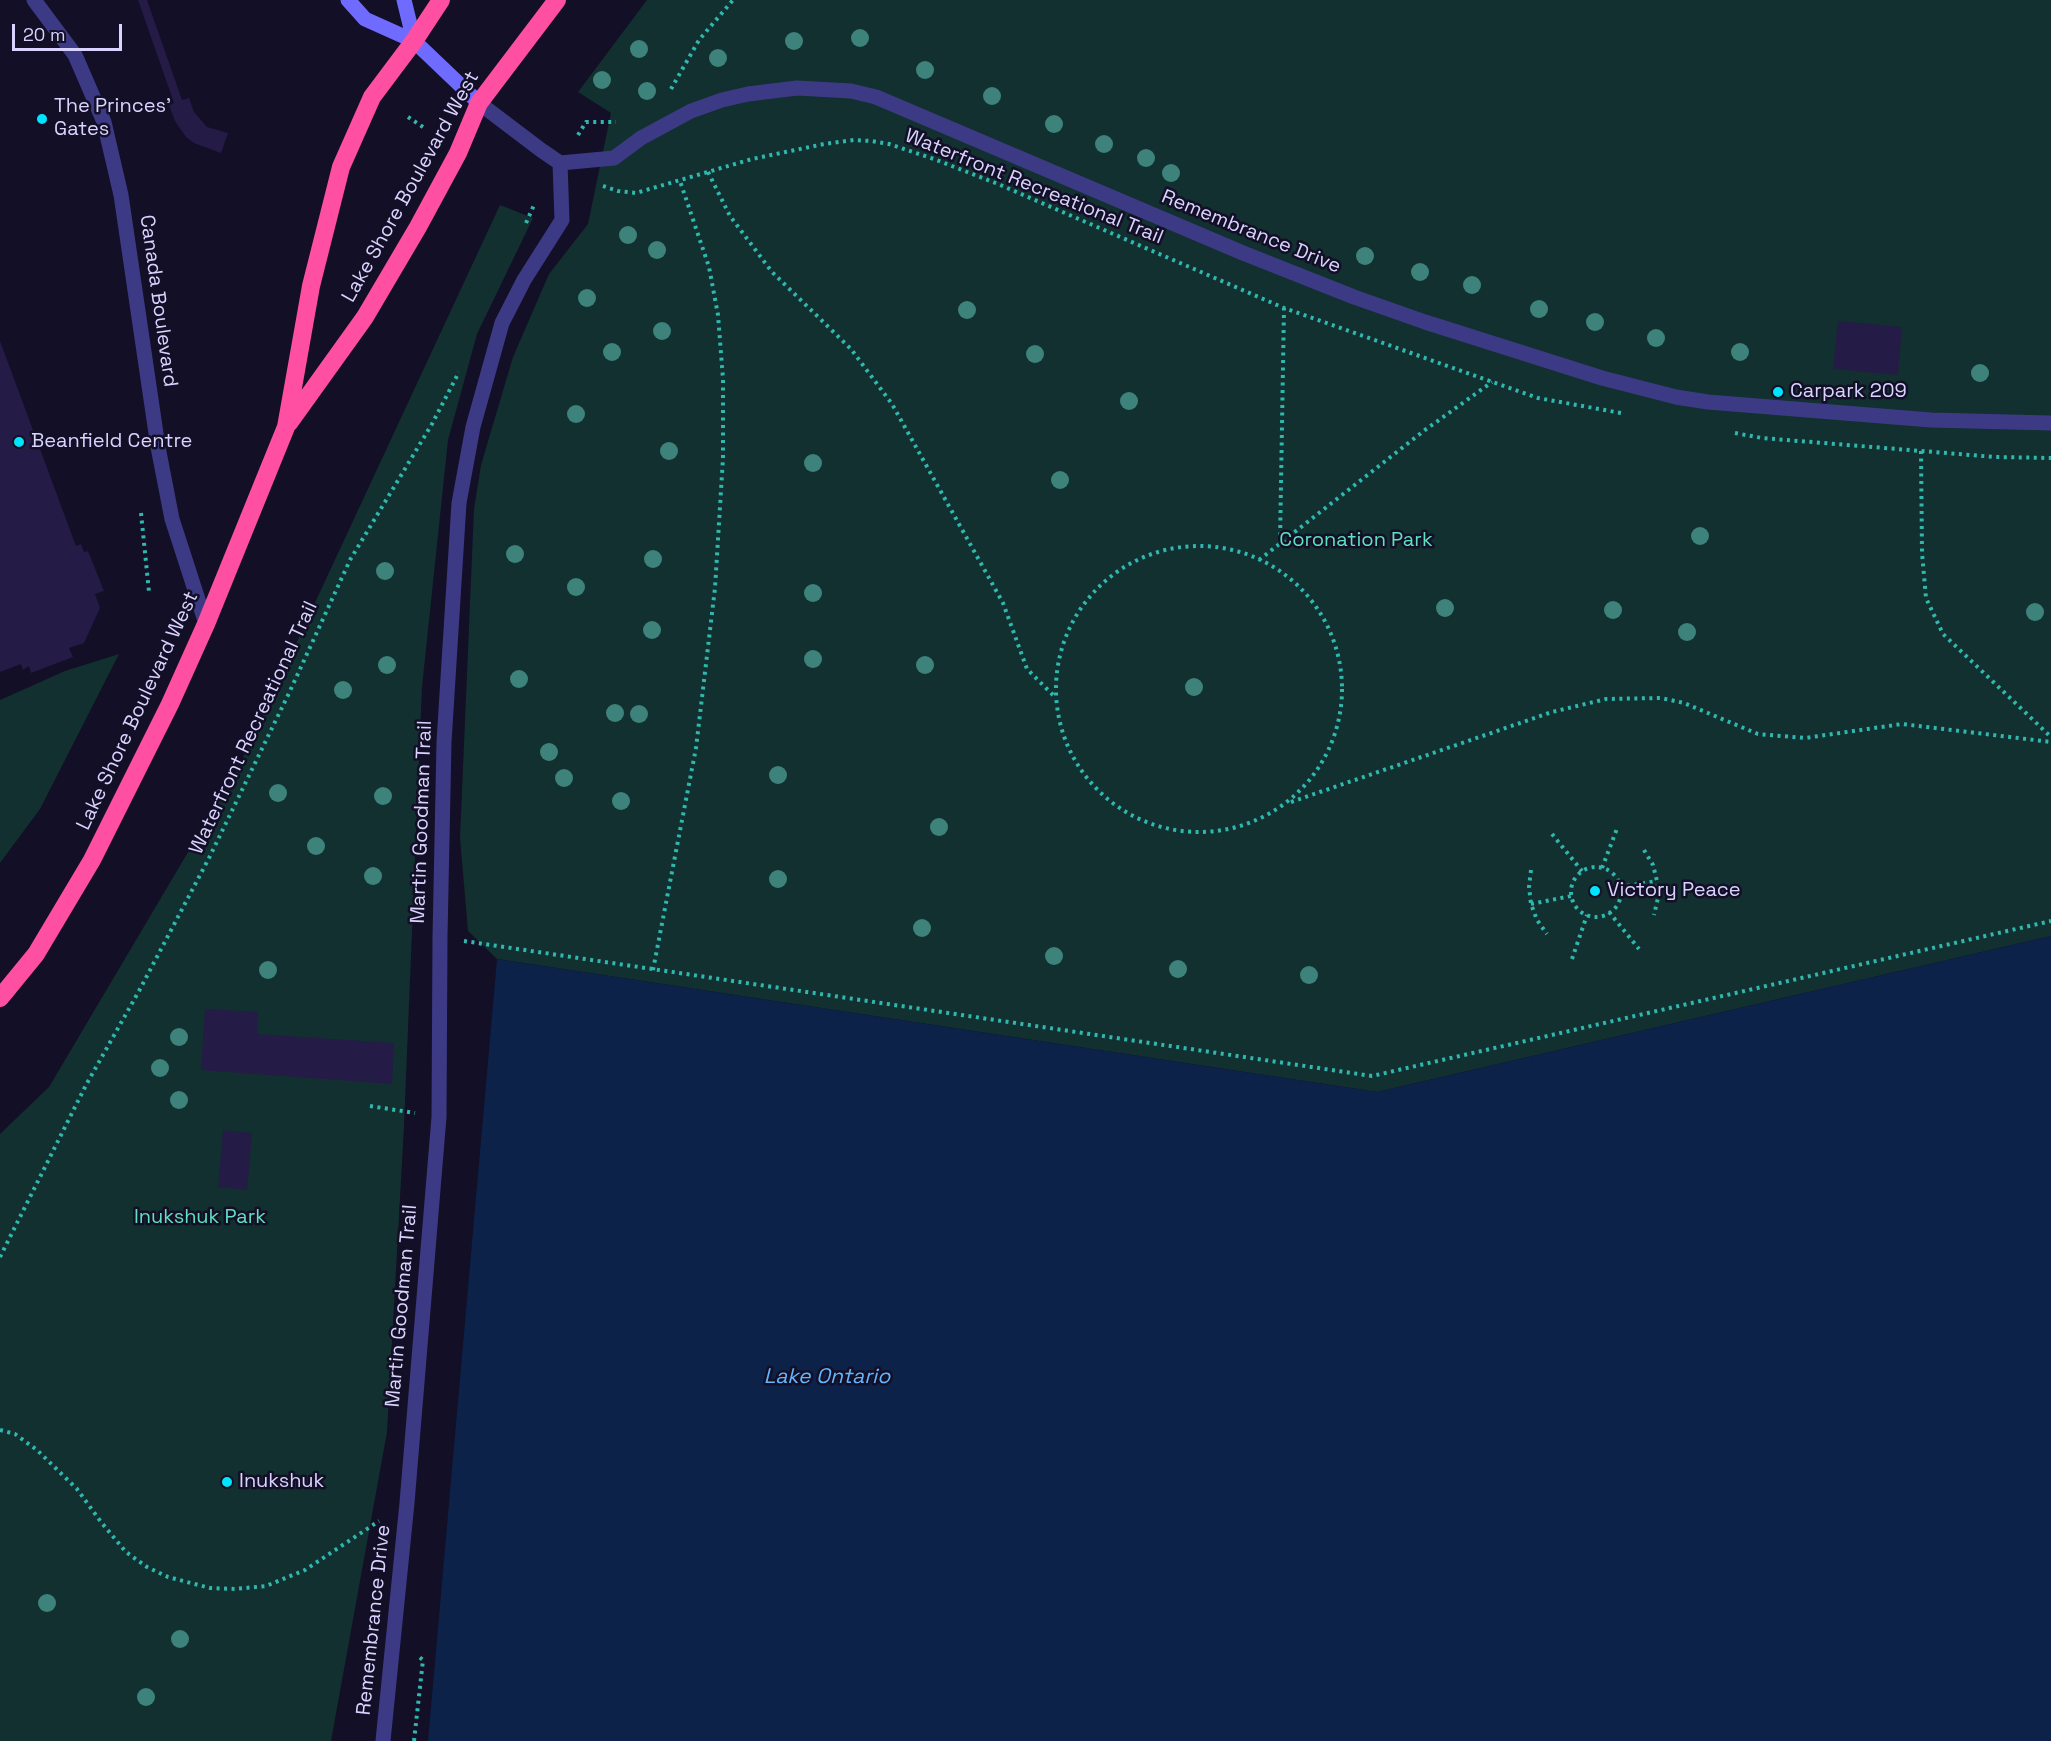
<!DOCTYPE html>
<html>
<head>
<meta charset="utf-8">
<style>
	body { margin:0 }
	#map { position:relative; width:2051px; height:1741px; overflow:hidden; background:#130f26; font-family:"Space Grotesk",sans-serif }
	canvas { display:block }
	.scale { position:absolute; left:12px; top:24px; width:110px; height:27px; box-sizing:border-box; border:3px solid #d9d4ff; border-top:0; padding-left:8px; font-size:18px; line-height:21px; white-space:nowrap; color:#d9d4ff; -webkit-text-stroke:4px #130f26; paint-order:stroke }
</style>
</head>
<body>
<div id="map">
<canvas width="2051" height="1741"></canvas>
<div class="scale">20 m</div>
</div>
<script>
const ctx = document.querySelector('canvas').getContext('2d');
ctx.lineJoin = 'round';
function fillPath(path, color) {
  ctx.fillStyle = color;
  ctx.fill(path, 'evenodd');
}
function shape(rows) {
  const path = new Path2D();
  for (const r of rows) {
    if (r.length === 3) {
      path.moveTo(r[0] + r[2], r[1]);
      path.arc(r[0], r[1], r[2], 0, 2 * Math.PI);
      continue;
    }
    path.moveTo(r[0], r[1]);
    for (let i = 2; i < r.length; i += 2) path.lineTo(r[i], r[i + 1]);
  }
  return path;
}
function stroke(path, color, width, dash) {
  ctx.strokeStyle = color;
  ctx.lineWidth = width;
  ctx.lineCap = dash ? 'butt' : 'round';
  ctx.setLineDash(dash || []);
  ctx.stroke(path);
}
function drawText(font, color, halo, rows, align = 'center') {
  ctx.font = font + ' "Space Grotesk",sans-serif';
  ctx.lineWidth = 5;
  ctx.setLineDash([]);
  ctx.textBaseline = 'middle';
  ctx.strokeStyle = halo;
  ctx.fillStyle = color;
  for (const [text, x, y, turn = 0] of rows) {
    ctx.save();
    ctx.translate(x, y);
    ctx.rotate((+turn || 0) * Math.PI / 180);
    ctx.textAlign = isNaN(turn) ? turn : align;
    if (halo) ctx.strokeText(text, 0, 0);
    ctx.fillText(text, 0, 0);
    ctx.restore();
  }
}
fillPath(shape([
	[647,0,2051,0,2051,936,1377,1092,497,959,468,931,460,838,474,509,481,465,513,357,549,274,588,224,611,113,578,92],
	[500,205,533,218,477,334,448,440,422,687,404,1126,387,1432,331,1741,0,1741,0,1134,49,1087,239,766],
	[119,654,40,809,0,863,0,700,65,671]
]), '#12302f');
fillPath(shape([
	[2051,936,2051,1741,428,1741,497,959,1377,1092]
]), '#0c2248');
fillPath(shape([
	[138,0,147,0,182,100,189,98,194,112,207,127,228,133,221,153,194,143,186,137,175,121,169,105,174,103],
	[1838,321,1902,327,1898,375,1833,369],
	[0,341,76,546,81,544,84,552,88,551,104,591,95,594,100,608,84,643,69,648,73,657,31,673,29,666,23,670,21,664,0,672],
	[205,1009,258,1012,257,1034,394,1043,392,1084,201,1070],
	[223,1130,252,1133,247,1190,218,1187]
]), '#241b47');
stroke(shape([
	[671,89,699,40,733,0],
	[408,117,423,127],
	[578,135,586,122,616,122],
	[708,172,730,216,772,272,851,349,892,404,1003,603,1027,669,1054,696],
	[603,186,618,191,636,193,752,159,824,144,854,140,871,141,889,144,934,159,998,184,1284,308,1538,398,1621,413],
	[526,223,534,205],
	[1735,433,1762,438,1995,457,2051,458],
	[1921,451,1922,553,1926,598,1943,634,2051,737],
	[141,513,149,592],
	[1280,543,1284,308],
	[1199,689,143],
	[1259,560,1425,430,1492,382],
	[1291,802,1552,712,1606,699,1661,698,1684,703,1758,734,1805,738,1902,724,2051,742],
	[1552,834,1582,871],
	[1644,850,1653,865,1657,881,1658,898,1654,915],
	[1596,892,25],
	[1602,868,1618,826],
	[1531,870,1529,887,1531,904,1537,920,1547,934],
	[1620,887,1657,881],
	[1531,904,1571,896],
	[1609,912,1639,949],
	[464,941,1372,1076,2051,921],
	[1572,959,1587,915],
	[653,970,696,748,715,588,723,458,723,379,718,315,709,267,680,181],
	[370,1106,415,1113],
	[0,1257,86,1085,139,991,209,858,290,691,350,560,432,424,459,372],
	[0,1430,15,1434,37,1450,77,1489,101,1522,126,1552,147,1567,168,1577,210,1588,235,1589,266,1586,305,1570,379,1521],
	[414,1741,423,1660,418,1656]
]), '#2fb8b0', 4, [3, 4.5]);
stroke(shape([
	[479,103,541,150,560,163,614,158,641,138,691,111,722,100,748,94,797,88,851,91,876,97,1243,253,1354,297,1425,322,1602,378,1676,397,1708,402,1931,420,2051,423],
	[383,1741,407,1503,439,1117,440,937,444,742,459,503,473,427,502,323,524,280,562,220,560,163]
]), '#3d3a85', 15);
stroke(shape([
	[34,0,75,55,104,122,121,195,158,447,172,519,206,624]
]), '#3d3a85', 15);
stroke(shape([
	[348,0,365,19,414,41,479,103],
	[404,0,414,41]
]), '#6f6bff', 15);
stroke(shape([
	[289,423,365,317,418,227,458,153,479,103,557,0],
	[0,998,36,954,92,860,170,704,206,624,286,427,311,286,341,167,372,97,414,41,441,0]
]), '#ff4fa3', 18);
ctx.fillStyle = '#3d827b';
for (const [x, y] of [
	[860,38],
	[794,41],
	[639,49],
	[718,58],
	[925,70],
	[602,80],
	[647,91],
	[992,96],
	[1054,124],
	[1104,144],
	[1146,158],
	[1171,173],
	[628,235],
	[657,250],
	[1365,256],
	[1420,272],
	[1472,285],
	[587,298],
	[1539,309],
	[967,310],
	[1595,322],
	[662,331],
	[1656,338],
	[612,352],
	[1740,352],
	[1035,354],
	[1980,373],
	[1129,401],
	[576,414],
	[669,451],
	[813,463],
	[1060,480],
	[1700,536],
	[515,554],
	[653,559],
	[385,571],
	[576,587],
	[813,593],
	[1445,608],
	[1613,610],
	[2035,612],
	[652,630],
	[1687,632],
	[813,659],
	[387,665],
	[925,665],
	[519,679],
	[1194,687],
	[343,690],
	[615,713],
	[639,714],
	[549,752],
	[778,775],
	[564,778],
	[278,793],
	[383,796],
	[621,801],
	[939,827],
	[316,846],
	[373,876],
	[778,879],
	[922,928],
	[1054,956],
	[1178,969],
	[268,970],
	[1309,975],
	[179,1037],
	[160,1068],
	[179,1100],
	[47,1603],
	[180,1639],
	[146,1697]
]) {
  ctx.beginPath();
  ctx.arc(x, y, 9, 0, 2 * Math.PI);
  ctx.fill();
}
for (const [x, y, r, color] of [
	[42,119,6,"#00e5ff"],
	[1778,392,6,"#00e5ff"],
	[19,442,6,"#00e5ff"],
	[1595,891,6,"#00e5ff"],
	[227,1482,6,"#00e5ff"]
]) {
  const dot = new Path2D();
  dot.arc(x, y, r, 0, 2 * Math.PI);
  ctx.fillStyle = color;
  ctx.fill(dot);
  stroke(dot, '#130f26', 2);
}
drawText('20px', '#d9d4ff', '#130f26', [
	["The Princes'",54,107],
	["Gates",54,130],
	["Carpark 209",1790,392],
	["Beanfield Centre",31,442],
	["Victory Peace",1607,891],
	["Inukshuk",239,1482]
], 'left');
drawText('20px', '#d9d4ff', '#130f26', [
	["Lake Shore Boulevard West",411,187,-61],
	["Waterfront Recreational Trail",1034,187,22],
	["Remembrance Drive",1251,232,22],
	["Canada Boulevard",158,301,82],
	["Lake Shore Boulevard West",138,711,-65],
	["Waterfront Recreational Trail",254,728,-65],
	["Martin Goodman Trail",422,822,-88],
	["Martin Goodman Trail",402,1306,-85],
	["Remembrance Drive",374,1620,-84]
]);
drawText('20px', '#5fe0c0', '#130f26', [
	["Coronation Park",1356,541],
	["Inukshuk Park",200,1218]
]);
drawText('italic 21px', '#62b6ff', '#130f26', [
	["Lake Ontario",827,1377]
]);
</script>
</body>
</html>
